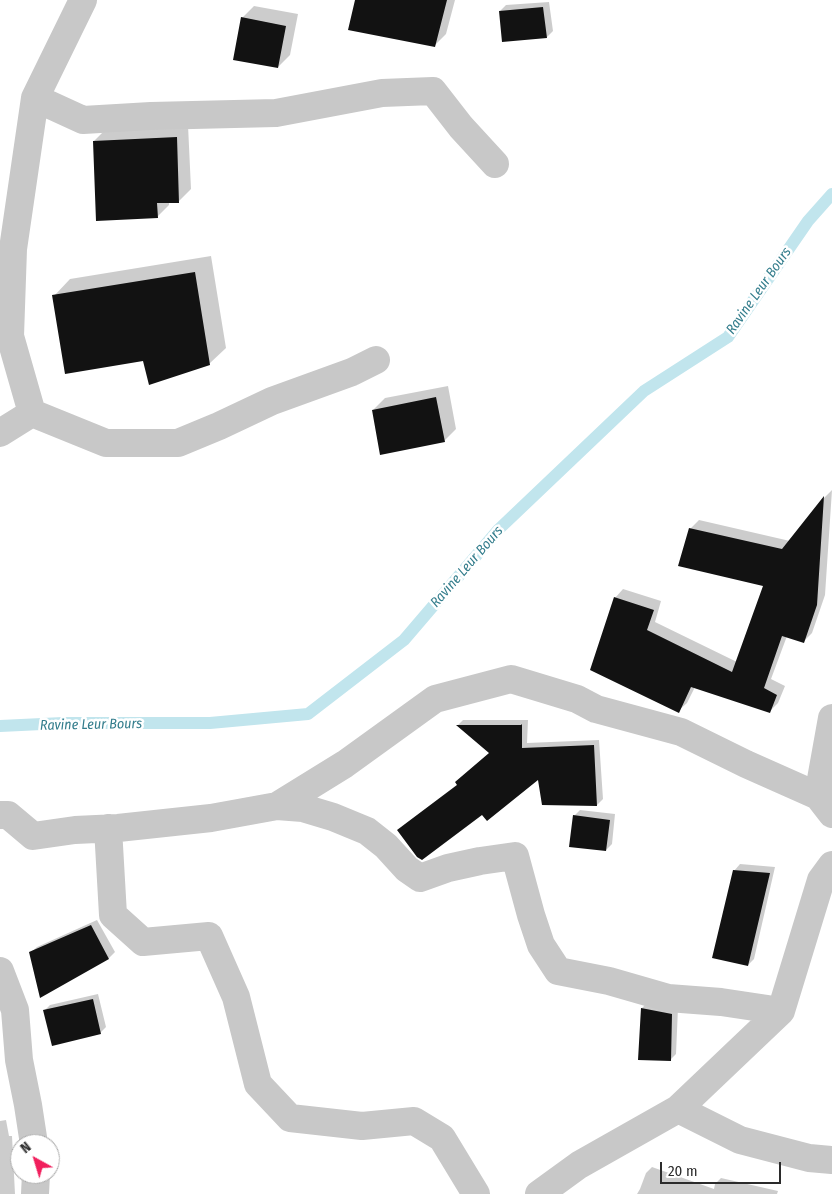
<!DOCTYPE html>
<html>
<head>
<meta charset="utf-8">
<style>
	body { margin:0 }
	#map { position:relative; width:832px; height:1194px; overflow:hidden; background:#fff; font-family:"Fira Sans Condensed",sans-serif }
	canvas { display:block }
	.north { position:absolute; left:10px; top:1134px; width:50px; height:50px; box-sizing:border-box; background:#fff; border:1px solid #aaa; border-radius:50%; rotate:321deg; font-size:14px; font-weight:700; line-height:20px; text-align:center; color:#2b2b2b }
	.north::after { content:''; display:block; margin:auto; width:18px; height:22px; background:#f11f5d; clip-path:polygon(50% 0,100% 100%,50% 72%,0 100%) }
	.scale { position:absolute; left:660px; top:1162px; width:121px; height:22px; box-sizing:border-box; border:2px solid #2b2b2b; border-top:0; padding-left:6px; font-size:15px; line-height:18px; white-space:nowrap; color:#2b2b2b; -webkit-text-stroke:4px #fff; paint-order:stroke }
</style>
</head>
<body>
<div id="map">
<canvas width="832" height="1194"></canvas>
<div class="north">N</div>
<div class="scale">20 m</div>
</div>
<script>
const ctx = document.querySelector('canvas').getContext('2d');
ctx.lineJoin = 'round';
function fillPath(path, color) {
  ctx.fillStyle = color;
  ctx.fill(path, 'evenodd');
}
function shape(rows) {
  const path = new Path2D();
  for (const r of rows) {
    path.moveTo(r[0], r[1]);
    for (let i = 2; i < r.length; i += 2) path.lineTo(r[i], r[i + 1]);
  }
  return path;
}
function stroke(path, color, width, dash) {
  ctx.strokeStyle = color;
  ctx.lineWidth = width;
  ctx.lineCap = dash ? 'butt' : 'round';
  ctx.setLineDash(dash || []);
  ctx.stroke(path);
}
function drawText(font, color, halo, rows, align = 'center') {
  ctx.font = font + ' "Fira Sans Condensed",sans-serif';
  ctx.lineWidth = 5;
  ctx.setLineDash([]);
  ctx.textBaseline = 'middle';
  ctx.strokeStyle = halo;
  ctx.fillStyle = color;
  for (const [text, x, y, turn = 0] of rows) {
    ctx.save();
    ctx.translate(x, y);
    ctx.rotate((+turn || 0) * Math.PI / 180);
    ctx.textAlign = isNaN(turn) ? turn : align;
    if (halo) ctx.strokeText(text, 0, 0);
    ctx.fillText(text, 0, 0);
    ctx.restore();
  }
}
fillPath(shape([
	[357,0,455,0,446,34,434,46],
	[549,2,553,31,547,37,503,41,500,11,506,5],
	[254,6,298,14,290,55,278,67,242,18],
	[188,125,191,189,179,201,169,202,169,205,157,217,94,141,106,129],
	[211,256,226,348,209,364,144,359,54,296,70,279],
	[448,386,456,429,444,441,373,410,385,398],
	[832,490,825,595,812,633,803,642,787,636,771,679,785,686,778,703,770,711,695,687,687,703,678,711,615,598,623,589,661,601,655,622,737,662,764,585,690,529,699,520,790,541,825,497],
	[463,720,528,720,527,743,599,740,603,799,597,805,539,777,482,813,404,825,458,784,490,753,458,725],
	[580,810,615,814,612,844,606,850,574,816],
	[740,864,775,867,754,959,748,965,734,871],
	[97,920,115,952,109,958,30,953,37,947],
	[98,994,106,1027,100,1033,44,1011,50,1005],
	[648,1002,678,1008,676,1054,670,1060,642,1008],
	[6,1120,9,1136,12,1136,15,1194,0,1194,0,1121],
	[652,1167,714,1189,715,1184,721,1178,778,1191,777,1194,637,1194,640,1189,646,1173]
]), '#0003');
stroke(shape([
	[0,726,63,723,210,723,308,714,404,640,499,529,644,391,728,337,808,221,832,194]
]), '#c1e5ed', 12);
fillPath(shape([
	[355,0,447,0,435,47,348,30],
	[543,7,547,38,502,42,499,11],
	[241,17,286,26,278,68,233,60],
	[177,137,179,203,157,203,158,218,96,221,93,141],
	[195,272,210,365,149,385,143,361,65,374,52,295],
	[436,397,445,442,380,455,372,410],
	[824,496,817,605,804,643,782,636,764,688,777,695,770,713,691,687,679,713,590,670,614,597,654,610,647,630,732,672,763,586,678,566,689,528,782,549],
	[522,724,522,748,594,745,597,806,542,805,538,780,487,821,482,815,422,860,417,857,397,830,457,785,455,782,489,753,456,725,521,725],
	[573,815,610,820,606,851,569,847],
	[733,870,770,873,748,966,712,958],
	[91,925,109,959,40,998,29,952],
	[93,999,101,1034,52,1046,43,1010],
	[641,1008,672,1014,671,1061,638,1060]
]), '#121212');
stroke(shape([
	[35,98,83,120,151,116,276,113,382,93,433,91,461,127,495,164],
	[32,413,10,336,13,249,35,98,83,0],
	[0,433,32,413,106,443,178,443,219,426,272,401,352,372,376,360],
	[832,718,818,796,832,814],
	[277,806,345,764,435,699,511,679,577,699,596,709,681,732,746,764,818,796],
	[0,815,8,815,33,836,75,830,118,828,211,818,277,806,303,808,333,817,367,831,386,846,407,869,420,878,448,868,480,861,515,856,531,915,541,945,558,971,609,981,668,998,721,1002,781,1011],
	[108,828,113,915,143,942,209,936,236,997,258,1084,290,1118,362,1126,414,1121,442,1138,476,1194],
	[0,971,15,1010,19,1060,28,1105,34,1144],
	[678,1109,740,1140,809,1158,832,1160],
	[35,1194,36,1174],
	[539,1194,579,1165,678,1109,781,1011,821,880,832,865]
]), '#c8c8c8', 28);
drawText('italic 14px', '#337d8c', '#fff', [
	["Ravine Leur Bours",759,291,-55],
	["Ravine Leur Bours",467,567,-49],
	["Ravine Leur Bours",91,725,-1]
]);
</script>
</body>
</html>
